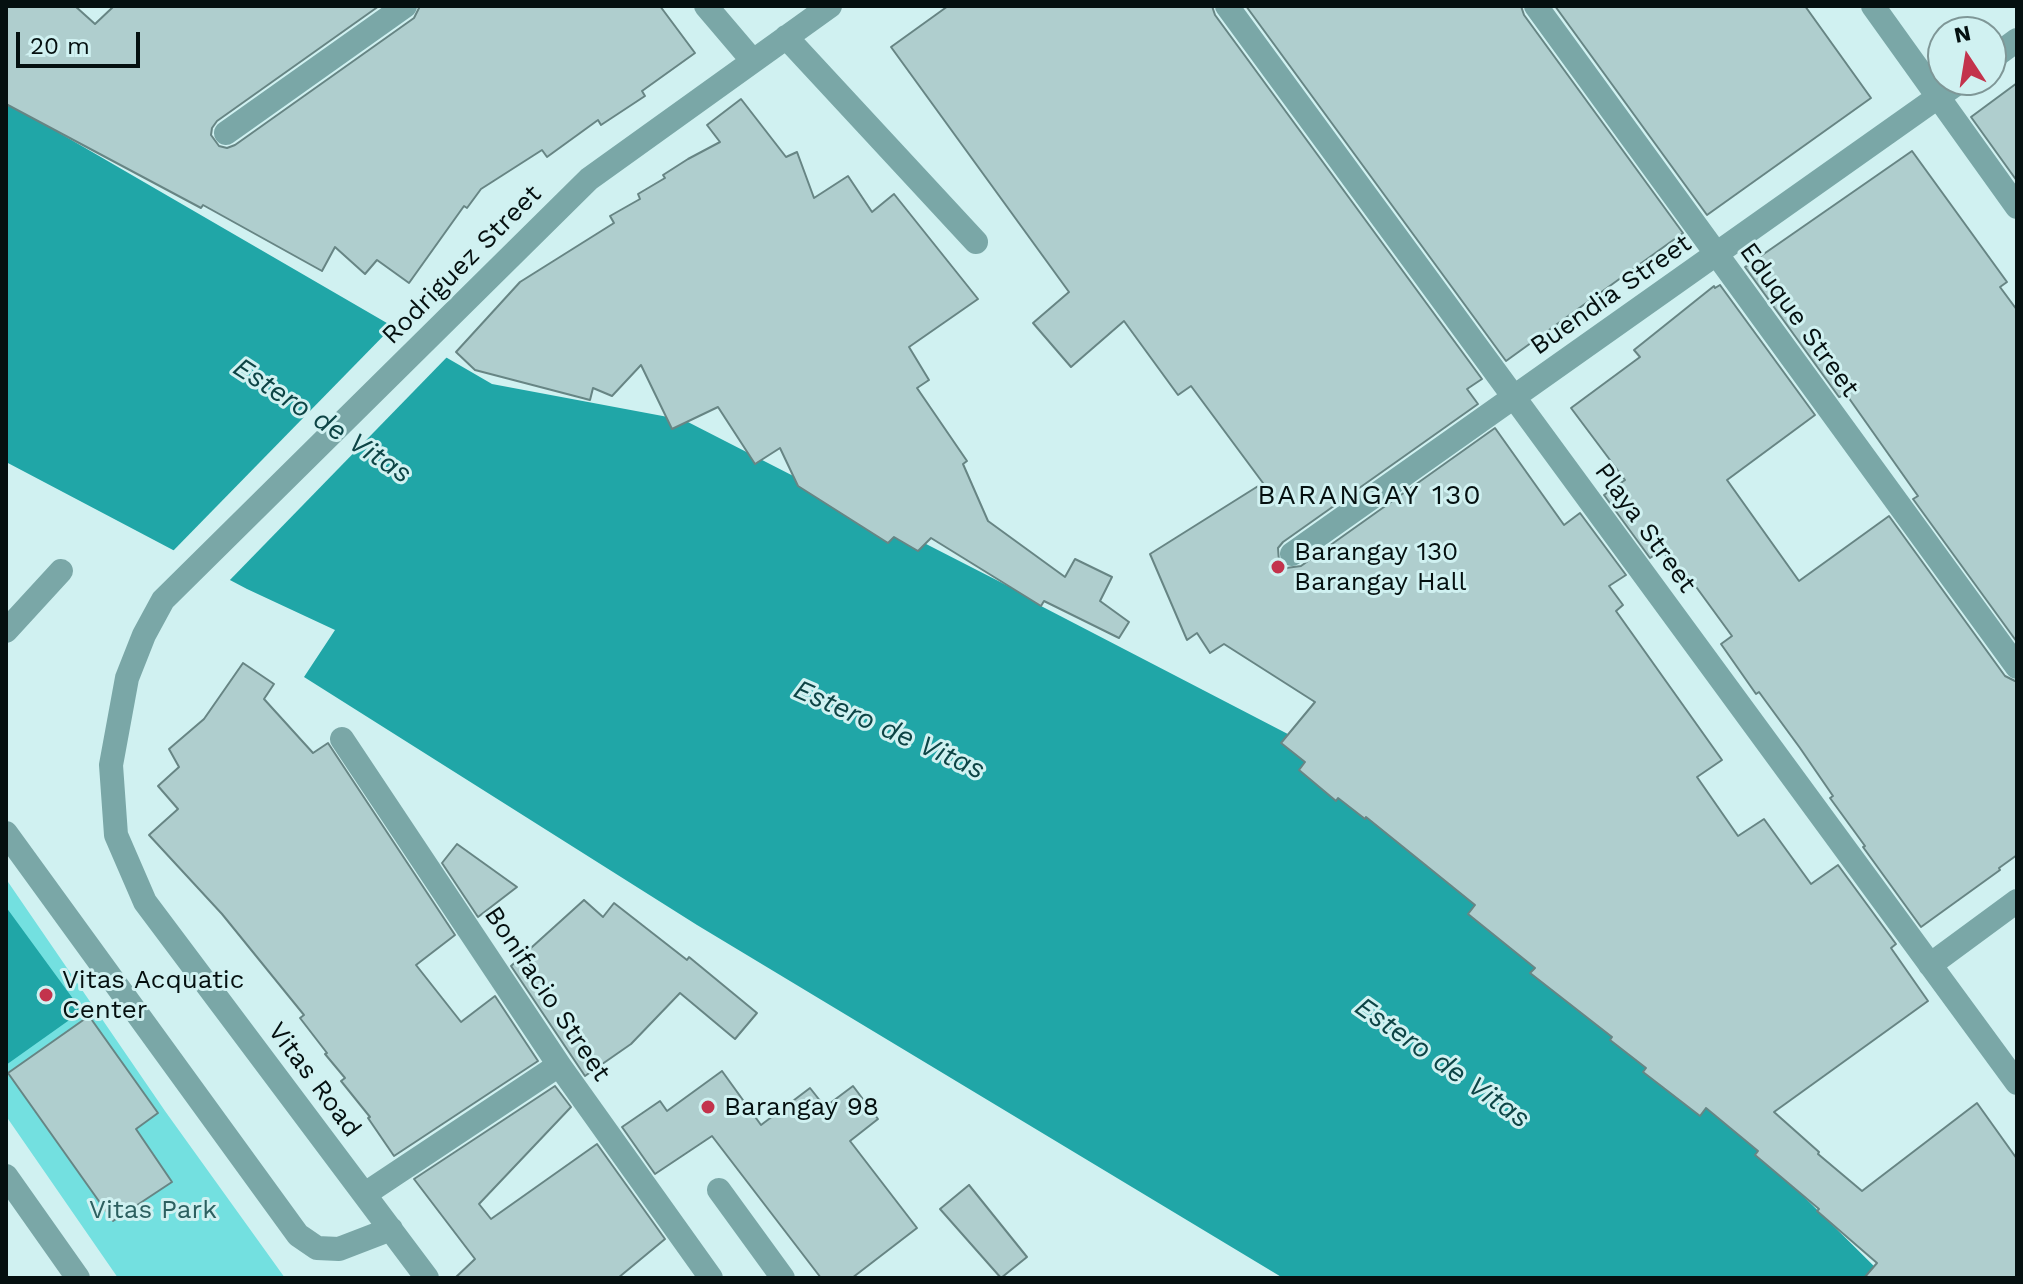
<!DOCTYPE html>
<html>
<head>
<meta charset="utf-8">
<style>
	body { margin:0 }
	#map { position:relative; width:2023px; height:1284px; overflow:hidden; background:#d0f1f1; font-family:"Work Sans",sans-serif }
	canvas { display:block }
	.frame { position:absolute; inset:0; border:8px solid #051010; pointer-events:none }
	.north { position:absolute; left:1927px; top:16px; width:80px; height:80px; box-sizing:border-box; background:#d0f1f1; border:2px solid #7f9797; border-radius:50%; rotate:348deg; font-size:22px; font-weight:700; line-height:32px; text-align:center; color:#051010 }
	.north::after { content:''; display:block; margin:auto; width:28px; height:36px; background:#c3334c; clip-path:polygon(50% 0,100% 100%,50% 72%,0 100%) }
	.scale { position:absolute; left:16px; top:32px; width:124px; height:36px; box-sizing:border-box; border:4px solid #051010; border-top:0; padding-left:10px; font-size:24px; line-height:28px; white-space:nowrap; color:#051010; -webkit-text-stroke:6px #d0f1f1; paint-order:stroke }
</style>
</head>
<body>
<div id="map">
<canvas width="2023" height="1284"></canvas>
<div class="frame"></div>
<div class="north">N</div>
<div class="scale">20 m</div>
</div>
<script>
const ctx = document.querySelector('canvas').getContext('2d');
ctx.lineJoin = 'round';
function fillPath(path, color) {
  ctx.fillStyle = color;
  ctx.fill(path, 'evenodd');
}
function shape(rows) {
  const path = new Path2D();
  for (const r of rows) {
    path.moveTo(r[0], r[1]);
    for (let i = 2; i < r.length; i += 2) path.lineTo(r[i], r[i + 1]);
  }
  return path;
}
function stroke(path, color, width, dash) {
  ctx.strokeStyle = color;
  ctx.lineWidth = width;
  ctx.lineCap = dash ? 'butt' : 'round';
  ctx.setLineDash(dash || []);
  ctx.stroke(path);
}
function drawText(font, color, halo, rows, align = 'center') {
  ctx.font = font + ' "Work Sans",sans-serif';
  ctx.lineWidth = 6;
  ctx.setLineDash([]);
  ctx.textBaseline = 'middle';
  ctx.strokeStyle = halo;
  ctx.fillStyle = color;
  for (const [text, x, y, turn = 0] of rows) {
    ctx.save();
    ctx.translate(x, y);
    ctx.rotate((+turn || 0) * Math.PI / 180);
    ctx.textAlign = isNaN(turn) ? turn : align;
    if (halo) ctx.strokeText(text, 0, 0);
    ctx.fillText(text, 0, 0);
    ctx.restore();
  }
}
fillPath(shape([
	[6,879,165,1111,285,1278,118,1278,6,1116]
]), '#73e0e0');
fillPath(shape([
	[6,102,492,384,684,420,1012,588,1041,606,1390,787,1886,1278,1283,1278,697,925,304,677,335,630,247,589,6,462],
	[6,907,82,1011,6,1065]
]), '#20a6a7');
fillPath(shape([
	[395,324,449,355,227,583,171,553]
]), '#d0f1f1');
const building = shape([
	[6,6,75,6,95,24,114,6,379,6,217,121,212,128,211,135,219,146,227,148,235,145,414,18,420,6,660,6,695,53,642,91,645,96,601,125,598,120,547,157,542,150,481,189,467,208,464,206,409,283,377,260,365,274,335,247,322,271,203,205,201,208,6,104,6,6],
	[948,6,1212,6,1215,15,1482,379,1467,389,1478,404,1283,542,1278,548,1279,562,1286,568,1301,566,1495,428,1564,525,1580,513,1626,575,1609,586,1623,605,1616,611,1722,760,1697,777,1738,836,1764,819,1811,884,1838,865,1896,944,1891,948,1928,1001,1774,1112,1819,1152,1818,1154,1862,1191,1977,1103,2017,1159,2017,1278,1864,1278,1877,1263,1817,1211,1819,1209,1755,1155,1758,1151,1706,1108,1700,1116,1643,1072,1646,1068,1610,1040,1612,1037,1530,973,1535,968,1468,914,1475,905,1366,817,1365,819,1338,798,1336,801,1299,770,1305,762,1281,743,1315,702,1224,644,1210,653,1197,633,1187,640,1150,554,1263,483,1191,386,1178,395,1124,321,1071,367,1033,323,1069,292,891,47,948,6],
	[1246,6,1521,6,1524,15,1683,233,1506,361,1246,6],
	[1555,6,1805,6,1871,98,1707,215,1555,6],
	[2017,83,2017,181,1971,117,2017,83],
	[741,99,786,157,797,152,814,198,848,176,872,212,894,194,978,299,909,347,929,380,917,388,967,461,963,464,988,521,1065,577,1075,559,1112,577,1100,601,1129,622,1119,638,1044,601,1041,606,931,538,918,551,894,537,888,543,798,486,780,448,755,464,718,407,672,429,641,365,612,396,593,388,590,400,475,370,456,352,520,282,614,223,610,216,640,199,638,194,665,178,663,175,688,159,720,142,707,125,741,99],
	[1912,151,2007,282,2000,287,2017,310,2017,642,1913,499,1918,496,1846,394,1839,397,1745,267,1912,151],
	[1720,285,1815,415,1727,480,1799,581,1889,516,2005,676,2017,682,2017,855,1999,868,2000,870,1921,927,1863,847,1865,846,1830,798,1833,796,1800,748,1759,692,1756,694,1721,644,1732,636,1694,584,1689,587,1662,550,1650,558,1604,495,1625,480,1571,408,1640,357,1634,350,1714,286,1715,288,1720,285],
	[243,663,274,684,264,699,313,753,328,743,455,935,416,965,461,1022,495,996,538,1061,394,1156,368,1118,370,1117,341,1081,345,1078,325,1054,327,1053,300,1018,304,1015,222,914,149,835,178,809,158,786,179,767,169,749,204,719,243,663],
	[457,844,517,887,478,917,442,863,457,844],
	[584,900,603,917,614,903,687,960,689,957,757,1013,735,1039,680,993,631,1044,585,1076,511,966,584,900],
	[89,1016,158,1113,136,1129,172,1182,113,1221,8,1073,89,1016],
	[722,1071,761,1125,810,1088,825,1107,853,1086,878,1119,850,1141,917,1228,852,1278,821,1278,712,1136,655,1174,622,1127,660,1101,667,1111,722,1071],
	[555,1086,571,1107,479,1204,491,1219,597,1144,665,1239,618,1278,455,1278,475,1259,414,1179,555,1086],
	[969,1185,1027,1257,1001,1278,940,1209,969,1185]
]);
fillPath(building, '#afcece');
stroke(building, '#678584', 2);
stroke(shape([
	[706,6,752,60],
	[1227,6,2017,1083],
	[1536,6,2017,667],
	[1873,6,2017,207],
	[786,37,976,242],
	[1991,59,2017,40],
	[226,133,405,6],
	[1292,554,1962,80],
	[6,631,61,571],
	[342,739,559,1065,711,1278],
	[6,833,298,1235,317,1248,339,1249,391,1229],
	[1930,965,2017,901],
	[6,1176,78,1278],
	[719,1190,783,1278],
	[365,1194,559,1065],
	[427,1278,145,902,116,835,111,765,127,678,144,635,163,600,589,179,830,6]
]), '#7aa7a7', 24);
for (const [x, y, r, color] of [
	[1278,567,8,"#c3334c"],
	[46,995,8,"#c3334c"],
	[708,1107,8,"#c3334c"]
]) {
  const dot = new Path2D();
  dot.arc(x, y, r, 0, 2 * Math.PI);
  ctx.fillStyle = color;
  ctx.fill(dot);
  stroke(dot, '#d0f1f1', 3);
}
drawText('26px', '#051010', '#d0f1f1', [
	["Rodriguez Street",462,265,-45],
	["Buendia Street",1611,295,-35],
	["Eduque Street",1799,320,54],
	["Playa Street",1645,528,54],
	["Bonifacio Street",547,994,56],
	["Vitas Road",314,1080,53]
]);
drawText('26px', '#051010', '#d0f1f1', [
	["Barangay 130",1294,552],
	["Barangay Hall",1294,582],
	["Vitas Acquatic",62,980],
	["Center",62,1010],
	["Barangay 98",724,1107]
], 'left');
drawText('26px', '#2d6060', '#d0f1f1', [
	["Vitas Park",153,1210]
]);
drawText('italic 28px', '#0d4445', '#d0f1f1', [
	["Estero de Vitas",322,421,33],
	["Estero de Vitas",889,730,24],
	["Estero de Vitas",1442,1063,35]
]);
ctx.letterSpacing = '2px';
drawText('28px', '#051010', '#d0f1f1', [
	["BARANGAY 130",1370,496]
]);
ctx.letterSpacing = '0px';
</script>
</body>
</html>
